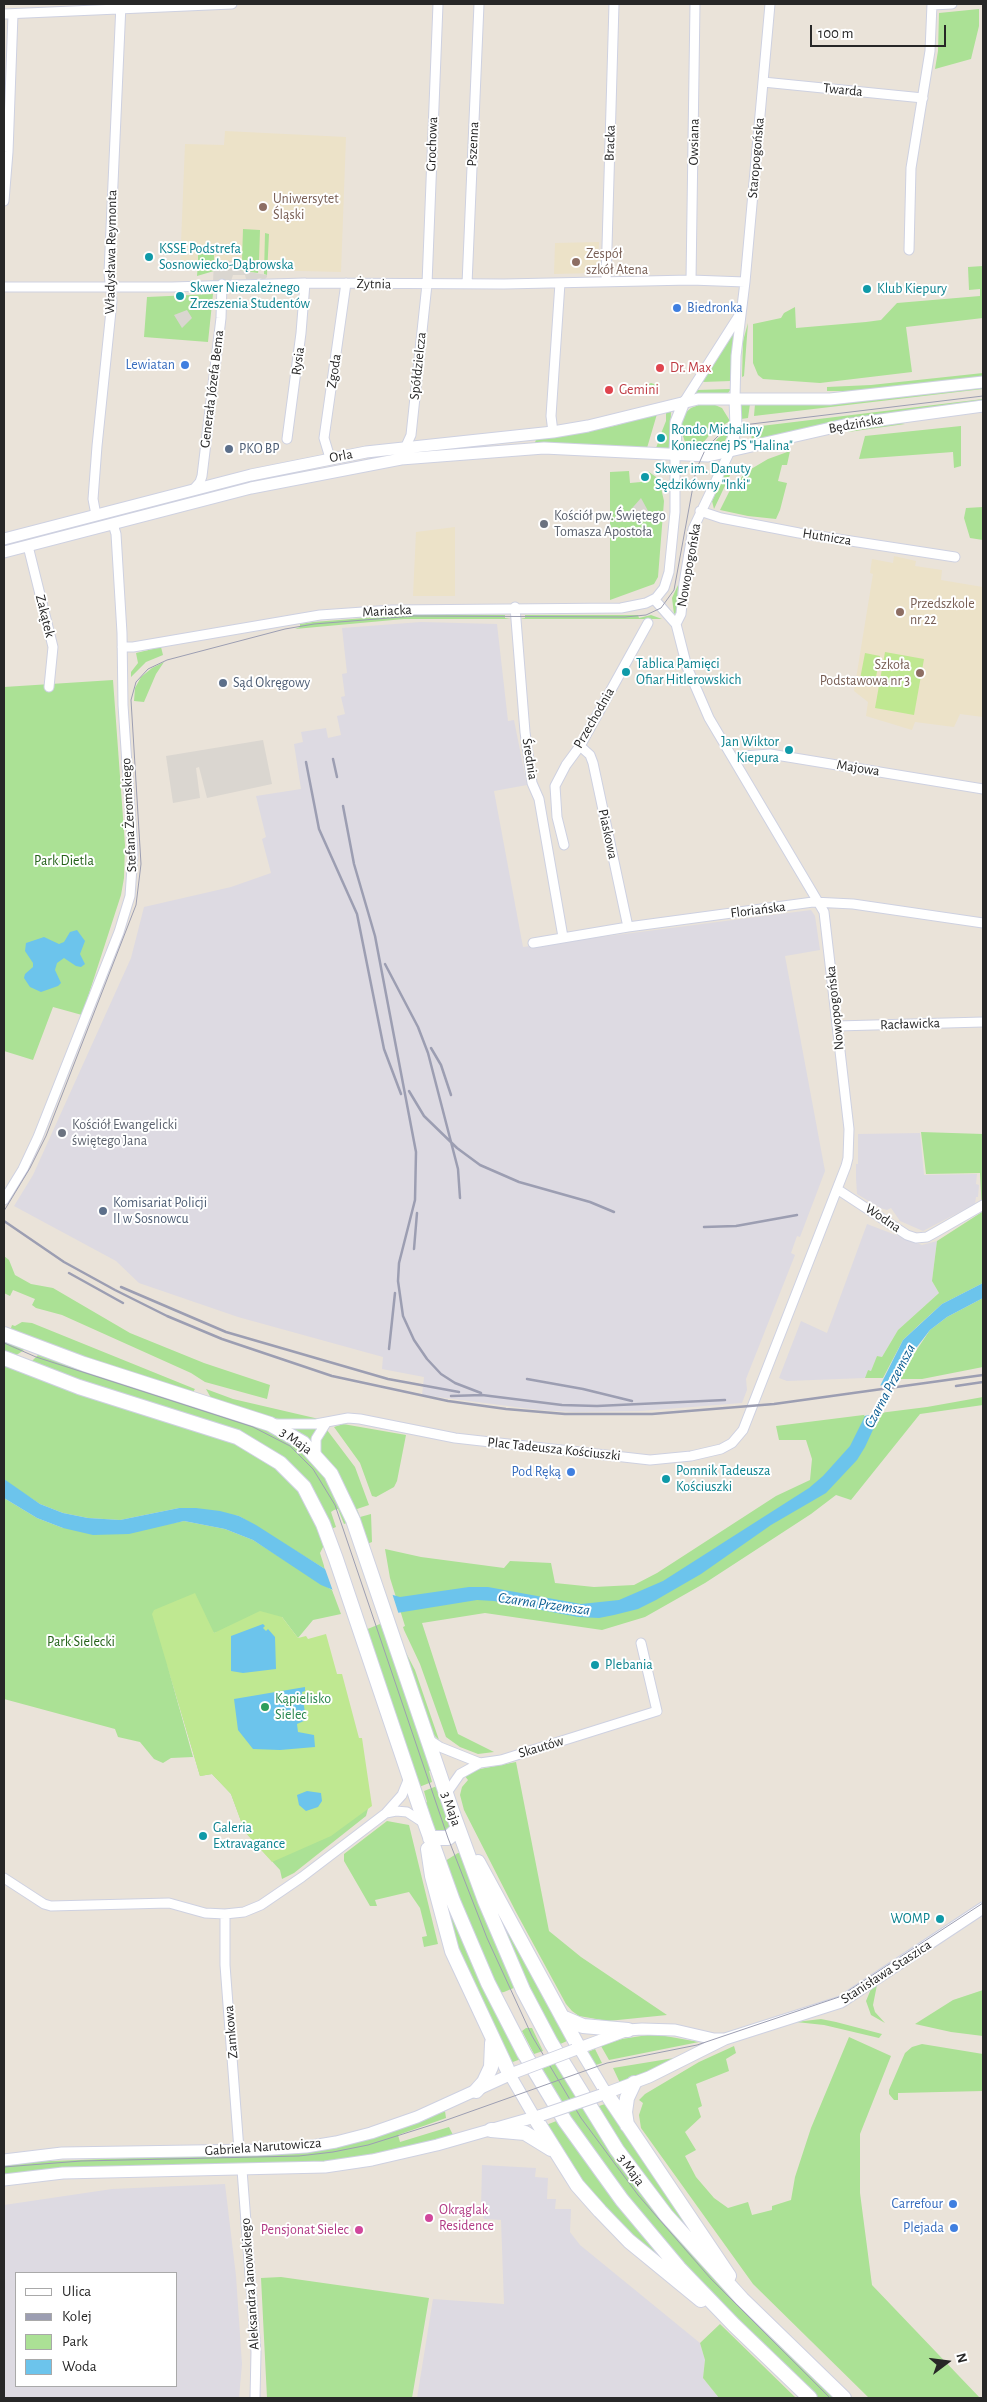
<!DOCTYPE html>
<html>
<head>
<meta charset="utf-8">
<style>
	body { margin:0 }
	#map { position:relative; width:987px; height:2402px; overflow:hidden; background:#eae3d9; font-family:"Alegreya Sans",sans-serif }
	canvas { display:block }
	.frame { position:absolute; inset:0; border:5px solid #272727; pointer-events:none }
	.legend { position:absolute; left:15px; top:2272px; width:162px; height:115px; box-sizing:border-box; background:#fff; border:1px solid #a9a9a9; margin:0; padding:6px 9px; list-style:none; font-size:15px; color:#272727 }
	.legend li { display:flex; align-items:center; gap:10px; height:25px }
	.legend b { width:25px; border:1px solid #a9a9a9 }
	.north { position:absolute; left:922px; top:2337px; width:50px; height:50px; -webkit-text-stroke:4px #fff; paint-order:stroke; rotate:75deg; font-size:14px; font-weight:700; line-height:20px; text-align:center; color:#272727 }
	.north::after { content:''; display:block; margin:auto; width:18px; height:22px; background:#272727; clip-path:polygon(50% 0,100% 100%,50% 72%,0 100%) }
	.scale { position:absolute; left:810px; top:25px; width:136px; height:22px; box-sizing:border-box; border:2px solid #272727; border-top:0; padding-left:6px; font-size:15px; line-height:18px; white-space:nowrap; color:#272727; -webkit-text-stroke:4px #fff; paint-order:stroke }
</style>
</head>
<body>
<div id="map">
<canvas width="987" height="2402"></canvas>
<div class="frame"></div>
<ul class="legend">
<li><b style="height:6px;background:#fff"></b>Ulica</li>
<li><b style="height:6px;background:#9c9eb2"></b>Kolej</li>
<li><b style="height:14px;background:#abe195"></b>Park</li>
<li><b style="height:14px;background:#6cc4ec"></b>Woda</li>
</ul>
<div class="north">N</div>
<div class="scale">100 m</div>
</div>
<script>
const ctx = document.querySelector('canvas').getContext('2d');
ctx.lineJoin = 'round';
function fillPath(path, color) {
  ctx.fillStyle = color;
  ctx.fill(path, 'evenodd');
}
function shape(rows) {
  const path = new Path2D();
  for (const r of rows) {
    path.moveTo(r[0], r[1]);
    for (let i = 2; i < r.length; i += 2) path.lineTo(r[i], r[i + 1]);
  }
  return path;
}
function stroke(path, color, width, dash) {
  ctx.strokeStyle = color;
  ctx.lineWidth = width;
  ctx.lineCap = dash ? 'butt' : 'round';
  ctx.setLineDash(dash || []);
  ctx.stroke(path);
}
function drawText(font, color, halo, rows, align = 'center') {
  ctx.font = font + ' "Alegreya Sans",sans-serif';
  ctx.lineWidth = 4;
  ctx.setLineDash([]);
  ctx.textBaseline = 'middle';
  ctx.strokeStyle = halo;
  ctx.fillStyle = color;
  for (const [text, x, y, turn = 0] of rows) {
    ctx.save();
    ctx.translate(x, y);
    ctx.rotate((+turn || 0) * Math.PI / 180);
    ctx.textAlign = isNaN(turn) ? turn : align;
    if (halo) ctx.strokeText(text, 0, 0);
    ctx.fillText(text, 0, 0);
    ctx.restore();
  }
}
fillPath(shape([
	[421,622,497,624,508,721,514,720,527,785,494,791,523,947,811,910,815,916,820,950,785,956,825,1171,800,1237,797,1236,791,1253,795,1255,746,1379,747,1390,742,1403,641,1411,574,1412,539,1410,422,1395,424,1377,382,1369,383,1357,238,1317,139,1283,116,1261,14,1206,33,1175,131,958,144,907,231,887,271,873,262,839,266,837,256,796,301,789,294,744,303,742,301,732,326,728,328,738,341,735,337,716,345,714,341,697,345,696,342,674,347,673,342,628],
	[920,1133,924,1175,977,1174,976,1184,979,1185,978,1197,976,1197,975,1204,923,1231,900,1221,891,1208,887,1210,880,1208,857,1194,856,1178,856,1164,858,1164,858,1134],
	[867,1224,922,1245,937,1241,932,1281,939,1293,898,1330,882,1357,877,1356,871,1371,868,1370,865,1378,787,1381,779,1378,801,1321,827,1333],
	[482,2165,536,2168,535,2177,548,2178,547,2199,556,2199,555,2209,571,2209,570,2232,580,2245,700,2343,705,2360,703,2378,719,2398,417,2398,433,2299,504,2304,501,2220,484,2219,481,2209],
	[225,2184,236,2276,242,2364,239,2398,4,2398,4,2205,112,2189],
	[16,2273,176,2273,176,2386,16,2386]
]), '#dddae2');
fillPath(shape([
	[225,131,346,137,341,272,180,268,185,144,224,145],
	[599,242,598,270,595,273,554,274,555,243],
	[455,527,455,596,413,596,416,532],
	[894,556,916,561,915,566,942,570,941,580,983,587,983,717,960,714,954,727,915,722,912,730,866,716,868,702,854,691,873,574,870,573,872,559,893,563]
]), '#ece2c8');
fillPath(shape([
	[979,9,979,26,971,59,935,69,938,51,939,13],
	[243,229,260,230,259,261,242,261],
	[265,233,269,234,267,275,264,274],
	[198,252,214,253,214,261,198,260],
	[198,263,214,263,214,271,197,276],
	[242,265,259,265,258,273,242,271],
	[983,266,983,318,906,327,912,372,820,383,763,379,758,375,753,363,753,324,781,318,784,313,795,307,796,328,866,322,881,320,897,303,980,296,980,289,969,290,968,267],
	[213,294,208,342,144,337,147,297],
	[748,323,744,376,742,377,743,341],
	[736,326,731,381,702,382,724,343],
	[983,373,983,377,851,391,827,391,827,387,871,385],
	[651,383,657,385,655,388,635,394,634,391],
	[983,387,983,389,754,416,755,404,854,402],
	[731,389,728,393,695,394,697,390],
	[983,399,983,401,855,418,751,441,753,427],
	[701,404,715,405,722,408,730,421,712,432,697,450,685,442,680,427,684,414,691,408],
	[741,404,750,404,748,418,741,419],
	[671,411,670,448,656,448,659,440,662,440,663,437,660,436,666,421,666,412],
	[657,414,647,448,535,443,536,439,614,426],
	[896,422,905,424,848,432,852,429],
	[961,426,961,466,954,468,953,452,859,459,865,436],
	[731,430,723,444,707,451,718,438],
	[790,451,787,465,782,465,778,481,787,483,780,510,776,519,748,516,720,510,729,492,746,472,768,459],
	[727,469,731,473,714,509,712,501],
	[629,471,630,483,641,482,642,472,649,472,659,479,664,501,658,577,654,584,610,600,610,472],
	[983,507,983,540,970,538,964,518,966,508],
	[678,585,677,612,674,614,672,598],
	[404,615,505,615,505,618,511,619,404,619,295,629,300,627,300,624,313,622],
	[525,615,638,615,639,618,651,615,662,619,519,619,525,618],
	[161,647,163,655,146,662,131,677,131,672,138,663,136,653],
	[164,662,156,674,144,702,134,701,135,688,141,677,152,668],
	[113,680,125,845,124,878,121,895,82,1015,53,1007,33,1060,4,1051,4,687],
	[921,1132,983,1134,983,1283,942,1304,920,1324,903,1340,883,1378,865,1378,868,1370,871,1371,877,1356,882,1357,898,1330,939,1293,932,1281,937,1241,982,1212,980,1173,926,1174],
	[4,1256,9,1260,15,1275,31,1284,53,1288,130,1333,204,1363,270,1385,267,1399,205,1382,191,1373,62,1315,36,1308,32,1305,35,1299,13,1290,10,1296,4,1293],
	[983,1298,983,1367,922,1379,897,1379,930,1330,947,1317],
	[22,1322,32,1323,195,1389,193,1392,136,1374,10,1331,12,1325,15,1326],
	[4,1339,24,1349,24,1350,15,1356,4,1352],
	[39,1354,216,1410,288,1438,319,1466,349,1522,344,1524,338,1509,334,1510,331,1512,336,1527,331,1529,277,1454,250,1437,218,1424,86,1383,31,1362],
	[4,1363,230,1439,266,1458,296,1486,325,1543,320,1553,325,1569,239,1516,179,1508,120,1520,88,1518,63,1513,40,1504,12,1486,4,1479],
	[206,1389,233,1399,319,1419,289,1421,269,1417,211,1398],
	[983,1397,983,1405,920,1414,851,1500,836,1495,811,1514,705,1583,645,1617,602,1630,485,1613,422,1623,458,1734,494,1752,478,1754,460,1747,446,1737,420,1664,404,1630,403,1627,405,1626,390,1578,385,1549,421,1557,504,1568,510,1561,551,1563,555,1583,594,1587,634,1585,657,1573,776,1496,810,1480,812,1459,806,1440,779,1440,776,1426,927,1407],
	[343,1424,406,1435,397,1481,394,1487,376,1497,372,1496,360,1463,334,1427],
	[317,1428,311,1442,293,1429,294,1428],
	[327,1430,355,1467,369,1505,357,1509,360,1517,371,1514,372,1542,367,1544,344,1485,319,1449,319,1438],
	[4,1498,37,1518,63,1528,168,1524,184,1521,225,1529,253,1540,332,1590,341,1614,313,1620,298,1638,282,1617,214,1633,201,1621,369,1805,366,1816,294,1873,282,1879,280,1870,245,1832,231,1794,212,1774,200,1776,167,1664,193,1757,171,1758,163,1763,154,1759,140,1742,118,1737,115,1729,4,1699],
	[380,1624,382,1625,433,1770,429,1771,432,1782,419,1787,365,1630],
	[402,1645,415,1670,439,1740,433,1734],
	[516,1762,549,1931,581,1957,667,2015,608,2021,579,2016,572,2011,566,2004,516,1912,464,1810,460,1795,462,1787,468,1780,464,1775,475,1770],
	[437,1786,452,1825,451,1830,435,1835,423,1804,427,1802,424,1791],
	[387,1821,409,1825,438,1944,424,1947,422,1937,427,1936,420,1908,409,1892,375,1900,377,1906,370,1906,344,1861,344,1854],
	[458,1853,462,1854,516,1987,504,1992,499,1993,482,1957,445,1861],
	[433,1864,476,1972,521,2059,510,2063,462,1960],
	[489,1894,563,2032,567,2041,558,2045,513,1952],
	[877,1985,873,2005,875,2012,885,2023,871,2015,866,2001,871,1989],
	[983,1990,983,2036,951,2032,915,2024,953,2000],
	[821,2019,836,2022,882,2034,879,2038,824,2025,796,2022],
	[526,2028,532,2028,543,2051,534,2054,522,2031],
	[654,2034,699,2042,609,2060,601,2046,622,2039],
	[849,2037,891,2056,860,2134,860,2193,872,2285,980,2398,869,2398,753,2284,641,2128,639,2115,643,2103,639,2100,645,2094,699,2062,734,2046,736,2053,726,2059,729,2071,696,2084,702,2106,698,2108,701,2117,685,2132,696,2150,685,2156,696,2177,714,2198,728,2208,748,2202,752,2215,772,2210,772,2206,791,2200,795,2177,811,2128],
	[922,2044,983,2054,983,2091,898,2093,898,2100,894,2100,889,2094,889,2090,905,2053,912,2047],
	[595,2049,602,2063,596,2065,588,2052],
	[674,2058,652,2070,620,2083,613,2068],
	[557,2063,605,2143,836,2398,818,2398,717,2300,654,2230,588,2147,539,2070],
	[605,2104,712,2258,665,2205,596,2107],
	[445,2111,446,2118,398,2135,400,2142,449,2127,453,2135,398,2149,333,2161,69,2168,4,2174,4,2165,25,2162,239,2154,413,2124],
	[559,2120,694,2290,618,2224,568,2165,546,2125],
	[281,2277,429,2298,412,2398,267,2398,261,2278],
	[720,2324,796,2398,719,2398,703,2378,705,2360,700,2343]
]), '#abe195');
fillPath(shape([
	[885,652,924,659,914,715,875,708],
	[865,653,880,656,875,682,860,679],
	[195,1593,214,1633,260,1611,282,1617,298,1638,306,1636,308,1639,326,1634,337,1674,342,1674,359,1738,362,1738,372,1806,331,1836,272,1862,245,1832,231,1794,212,1774,200,1776,152,1614,154,1610]
]), '#bfe891');
fillPath(shape([
	[214,261,242,261,242,271,267,275,267,277,264,280,260,278,252,281,251,279,246,279,245,275,233,275,231,281,213,282],
	[187,310,192,318,182,328,174,315],
	[641,498,653,520,616,522,616,514,627,514],
	[263,740,272,784,207,798,199,767,196,768,200,798,173,803,166,756]
]), '#dad6d0');
fillPath(shape([
	[77,930,85,941,80,954,85,964,81,967,76,966,64,958,57,963,55,970,61,983,58,986,41,992,30,987,24,978,25,974,33,967,33,963,25,951,26,943,44,937,59,944,64,942,70,932],
	[983,1283,983,1298,947,1317,930,1330,913,1352,895,1382,865,1447,857,1460,826,1493,771,1525,701,1574,656,1600,638,1609,614,1615,599,1618,578,1617,494,1601,477,1600,397,1613,365,1603,321,1585,253,1540,225,1529,184,1521,129,1534,93,1535,63,1528,37,1518,4,1498,4,1479,40,1504,63,1513,88,1518,120,1520,179,1508,196,1508,220,1511,239,1516,256,1525,325,1569,361,1586,400,1597,469,1587,488,1587,581,1604,619,1600,663,1581,809,1488,823,1476,850,1446,903,1340,942,1304],
	[263,1624,265,1626,263,1628,266,1631,268,1629,275,1637,276,1669,243,1673,231,1671,231,1636],
	[305,1687,305,1691,302,1692,306,1720,297,1724,298,1732,314,1735,315,1747,280,1750,253,1749,238,1730,234,1699],
	[307,1791,321,1793,322,1801,318,1807,306,1811,299,1805,297,1795]
]), '#6cc4ec');
fillPath(shape([
	[897,1383,884,1413,864,1416,877,1386],
	[324,1566,362,1584,392,1593,399,1615,364,1606,334,1594]
]), '#eae3d9');
const minor = shape([
	[932,5,952,4],
	[4,14,232,4],
	[763,82,923,98],
	[4,201,8,152,13,14],
	[909,250,911,168,930,51,932,4],
	[691,280,695,4],
	[606,281,614,4],
	[467,284,479,4],
	[4,287,172,287,305,283,504,284,691,280,745,282],
	[735,398,736,356,745,282,770,4],
	[684,402,740,314],
	[553,432,551,416,560,283],
	[287,439,301,333,305,283],
	[406,446,411,435,427,284,438,4],
	[330,458,324,438,346,283],
	[193,490,200,482,202,476,221,318,222,284],
	[700,511,721,518,799,533,955,557],
	[96,515,93,499,97,446,112,301,109,273,121,4],
	[28,546,53,647,49,687],
	[515,607,525,732,532,783,539,799,563,937],
	[676,624,681,614,684,583,693,529,730,451],
	[122,647,133,647,320,615,392,610,621,608,646,603,656,598,664,588,669,572,675,512,675,455],
	[580,746,590,755,593,763,628,927],
	[734,760,744,756,770,754,983,789],
	[564,845,557,817,555,786,566,765,580,746,648,623],
	[533,943,628,927,813,902,853,904,983,923],
	[837,1026,983,1022],
	[837,1189,907,1235,916,1238,927,1237,936,1232,983,1205],
	[4,1200,23,1169,38,1137,119,932,130,896,133,853,123,705,122,633,116,534,113,524],
	[273,1424,316,1424,348,1418,360,1419,455,1438,650,1460,691,1456,721,1449,732,1443,743,1430,846,1166,848,1158,849,1129,824,912,709,718,687,667,676,624,654,599],
	[316,1456,316,1439,326,1423],
	[428,1739,440,1747,480,1763,501,1760,657,1711,641,1643],
	[446,1794,460,1774,480,1763],
	[386,1813,396,1811,407,1812,424,1823],
	[4,1878,44,1904,51,1906,169,1903,205,1913,225,1914,244,1912,261,1905,302,1877,386,1813,402,1795,409,1778],
	[225,1914,225,1965,239,2150],
	[242,2170,256,2352,255,2398]
]);
const tertiary = shape([
	[730,451,736,427,735,398],
	[675,455,676,422,684,402],
	[4,539,251,475,366,452,553,432,588,426,698,399,830,399,983,382],
	[4,552,251,488,401,459,544,448,708,456,844,425,983,406],
	[579,2048,606,2093],
	[574,2050,628,2030,642,2029,675,2030,714,2039,723,2039],
	[510,2075,535,2118],
	[601,2095,649,2077,725,2039,841,2002,983,1908],
	[4,2160,62,2153,257,2150,306,2147,336,2142,371,2133,417,2117,516,2072],
	[4,2180,63,2173,325,2167,372,2160,437,2145,542,2115]
]);
const secondary = shape([
	[4,1334,84,1364,270,1424,303,1443,331,1474,353,1520,453,1814,485,1901,523,1990,551,2043,617,2150,666,2215,742,2299,844,2398],
	[4,1358,79,1387,237,1437,280,1463,304,1487,323,1524,336,1559,425,1823,453,1901,488,1983,524,2053,565,2121,622,2200,679,2268,734,2325,810,2398],
	[430,1838,448,1838,458,1829],
	[428,1849,432,1876,452,1951,510,2075],
	[478,1862,579,2048],
	[562,2017,583,2026,628,2030],
	[476,2091,484,2082,491,2067,492,2043],
	[606,2093,729,2276],
	[535,2118,577,2185,600,2211,629,2241,701,2300],
	[627,2125,625,2112,627,2098,634,2083],
	[491,2130,525,2133,551,2149]
]);
stroke(minor, '#ced1e1', 11);
stroke(tertiary, '#ced1e1', 13);
stroke(secondary, '#ced1e1', 16);
stroke(minor, '#fff', 9);
stroke(tertiary, '#fff', 11);
stroke(secondary, '#fff', 14);
stroke(shape([
	[4,1211,30,1168,46,1136,136,905,141,864,131,700,136,682,148,669,167,660,285,629,314,624,414,616,625,617,646,615,661,608,674,590,696,470,706,448,721,433,743,425,983,396],
	[4,1343,36,1357,253,1427,290,1446,313,1469,335,1505,448,1838,487,1938,532,2036,581,2118,638,2195,711,2279,830,2398],
	[4,2167,81,2161,299,2156,333,2152,368,2145,441,2122,607,2063,697,2045,839,1997,983,1903]
]), '#9c9eb2', 1);
stroke(shape([
	[333,759,337,777],
	[306,762,319,829,357,914,384,1049,401,1094],
	[343,806,354,864,375,936,416,1152,415,1200,399,1263,398,1281,403,1316,414,1340,427,1359,441,1374,455,1383,481,1393],
	[385,964,418,1027,428,1053,458,1169,460,1198],
	[431,1048,441,1065,451,1095],
	[409,1091,424,1116,457,1148,480,1165,519,1182,590,1202,614,1212],
	[4,1221,64,1262,115,1290,167,1316,222,1339,332,1376,448,1401,506,1409,565,1414,652,1414,774,1404,983,1375],
	[704,1227,736,1226,797,1215],
	[414,1249,417,1213],
	[69,1273,123,1303],
	[121,1287,226,1332,388,1379,459,1392],
	[389,1349,395,1293],
	[527,1379,583,1389,632,1401],
	[956,1386,983,1382],
	[451,1396,482,1395,562,1405,597,1406,725,1400]
]), '#9c9eb2', 2.5);
const tertiaryBridge = shape([
	[516,2072,574,2050],
	[542,2115,601,2095]
]);
stroke(tertiaryBridge, '#ced1e1', 13, []);
stroke(tertiaryBridge, '#fff', 11);
for (const [x, y, r, color] of [
	[263,207,5,"#8d6e63"],
	[149,257,5,"#0f9aa8"],
	[576,262,5,"#8d6e63"],
	[867,289,5,"#0f9aa8"],
	[180,296,5,"#0f9aa8"],
	[677,308,5,"#3f7fe0"],
	[185,365,5,"#3f7fe0"],
	[660,368,5,"#e0444e"],
	[609,390,5,"#e0444e"],
	[661,438,5,"#0f9aa8"],
	[229,449,5,"#5c6f8a"],
	[645,477,5,"#0f9aa8"],
	[544,524,5,"#6b7280"],
	[900,612,5,"#8d6e63"],
	[626,672,5,"#0f9aa8"],
	[920,673,5,"#8d6e63"],
	[223,683,5,"#5c6f8a"],
	[789,750,5,"#0f9aa8"],
	[62,1133,5,"#6b7280"],
	[103,1211,5,"#5c6f8a"],
	[571,1472,5,"#3f7fe0"],
	[666,1479,5,"#0f9aa8"],
	[595,1665,5,"#0f9aa8"],
	[265,1707,5,"#2e9e5b"],
	[203,1836,5,"#0f9aa8"],
	[940,1919,5,"#0f9aa8"],
	[953,2204,5,"#3f7fe0"],
	[429,2218,5,"#d1479c"],
	[954,2228,5,"#3f7fe0"],
	[359,2230,5,"#d1479c"]
]) {
  const dot = new Path2D();
  dot.arc(x, y, r, 0, 2 * Math.PI);
  ctx.fillStyle = color;
  ctx.fill(dot);
  stroke(dot, '#fff', 2);
}
drawText('14px', '#272727', '#fff', [
	["Twarda",843,90,6],
	["Owsiana",694,142,-89],
	["Bracka",610,143,-88],
	["Grochowa",432,144,-88],
	["Pszenna",473,144,-87],
	["Staropogońska",756,158,-85],
	["Władysława Reymonta",111,252,-89],
	["Żytnia",374,284,1],
	["Rysia",298,361,-82],
	["Spółdzielcza",418,366,-84],
	["Zgoda",334,371,-81],
	["Generała Józefa Bema",212,389,-83],
	["Będzińska",856,424,-10],
	["Orla",341,456,-11],
	["Hutnicza",827,537,9],
	["Nowopogońska",689,565,-80],
	["Mariacka",387,611,-3],
	["Zakątek",45,616,76],
	["Przechodnia",594,718,-60],
	["Średnia",530,759,81],
	["Majowa",858,768,9],
	["Stefana Żeromskiego",129,815,-93],
	["Piaskowa",608,834,78],
	["Floriańska",758,910,-7],
	["Nowopogońska",835,1008,-96],
	["Racławicka",910,1024,-2],
	["Wodna",883,1218,34],
	["3 Maja",296,1441,36],
	["Plac Tadeusza Kościuszki",554,1449,6],
	["Skautów",541,1747,-17],
	["3 Maja",451,1809,71],
	["Stanisława Staszica",886,1972,-33],
	["Zamkowa",231,2032,-95],
	["Gabriela Narutowicza",263,2147,-4],
	["3 Maja",631,2170,54],
	["Aleksandra Janowskiego",250,2284,-94]
]);
drawText('14px', '#785e54', '#fff', [
	["Uniwersytet",273,199],
	["Śląski",273,215],
	["Zespół",586,254],
	["szkół Atena",586,270],
	["Przedszkole",910,604],
	["nr 22",910,620],
	["Szkoła",910,665,"right"],
	["Podstawowa nr 3",910,681,"right"]
], 'left');
drawText('14px', '#0d838f', '#fff', [
	["KSSE Podstrefa",159,249],
	["Sosnowiecko-Dąbrowska",159,265],
	["Skwer Niezależnego",190,288],
	["Zrzeszenia Studentów",190,304],
	["Klub Kiepury",877,289],
	["Rondo Michaliny",671,430],
	["Koniecznej PS \"Halina\"",671,446],
	["Skwer im. Danuty",655,469],
	["Sędzikówny \"Inki\"",655,485],
	["Tablica Pamięci",636,664],
	["Ofiar Hitlerowskich",636,680],
	["Jan Wiktor",779,742,"right"],
	["Kiepura",779,758,"right"],
	["Pomnik Tadeusza",676,1471],
	["Kościuszki",676,1487],
	["Plebania",605,1665],
	["Galeria",213,1828],
	["Extravagance",213,1844],
	["WOMP",930,1919,"right"]
], 'left');
drawText('14px', '#366cbe', '#fff', [
	["Biedronka",687,308,"left"],
	["Lewiatan",175,365],
	["Pod Ręką",561,1472],
	["Carrefour",943,2204],
	["Plejada",944,2228]
], 'right');
drawText('14px', '#be3a42', '#fff', [
	["Dr. Max",670,368],
	["Gemini",619,390]
], 'left');
drawText('14px', '#4e5e75', '#fff', [
	["PKO BP",239,449],
	["Sąd Okręgowy",233,683],
	["Komisariat Policji",113,1203],
	["II w Sosnowcu",113,1219]
], 'left');
drawText('14px', '#5b616d', '#fff', [
	["Kościół pw. Świętego",554,516],
	["Tomasza Apostoła",554,532],
	["Kościół Ewangelicki",72,1125],
	["świętego Jana",72,1141]
], 'left');
drawText('14px', '#25621a', '#fff', [
	["Park Dietla",64,861],
	["Park Sielecki",81,1642]
]);
drawText('14px', '#27864d', '#fff', [
	["Kąpielisko",275,1699],
	["Sielec",275,1715]
], 'left');
drawText('14px', '#b23c85', '#fff', [
	["Okrąglak",439,2210],
	["Residence",439,2226],
	["Pensjonat Sielec",349,2230,"right"]
], 'left');
drawText('italic 15px', '#0f6094', '#fff', [
	["Czarna Przemsza",890,1386,-62],
	["Czarna Przemsza",544,1604,8]
]);
</script>
</body>
</html>
